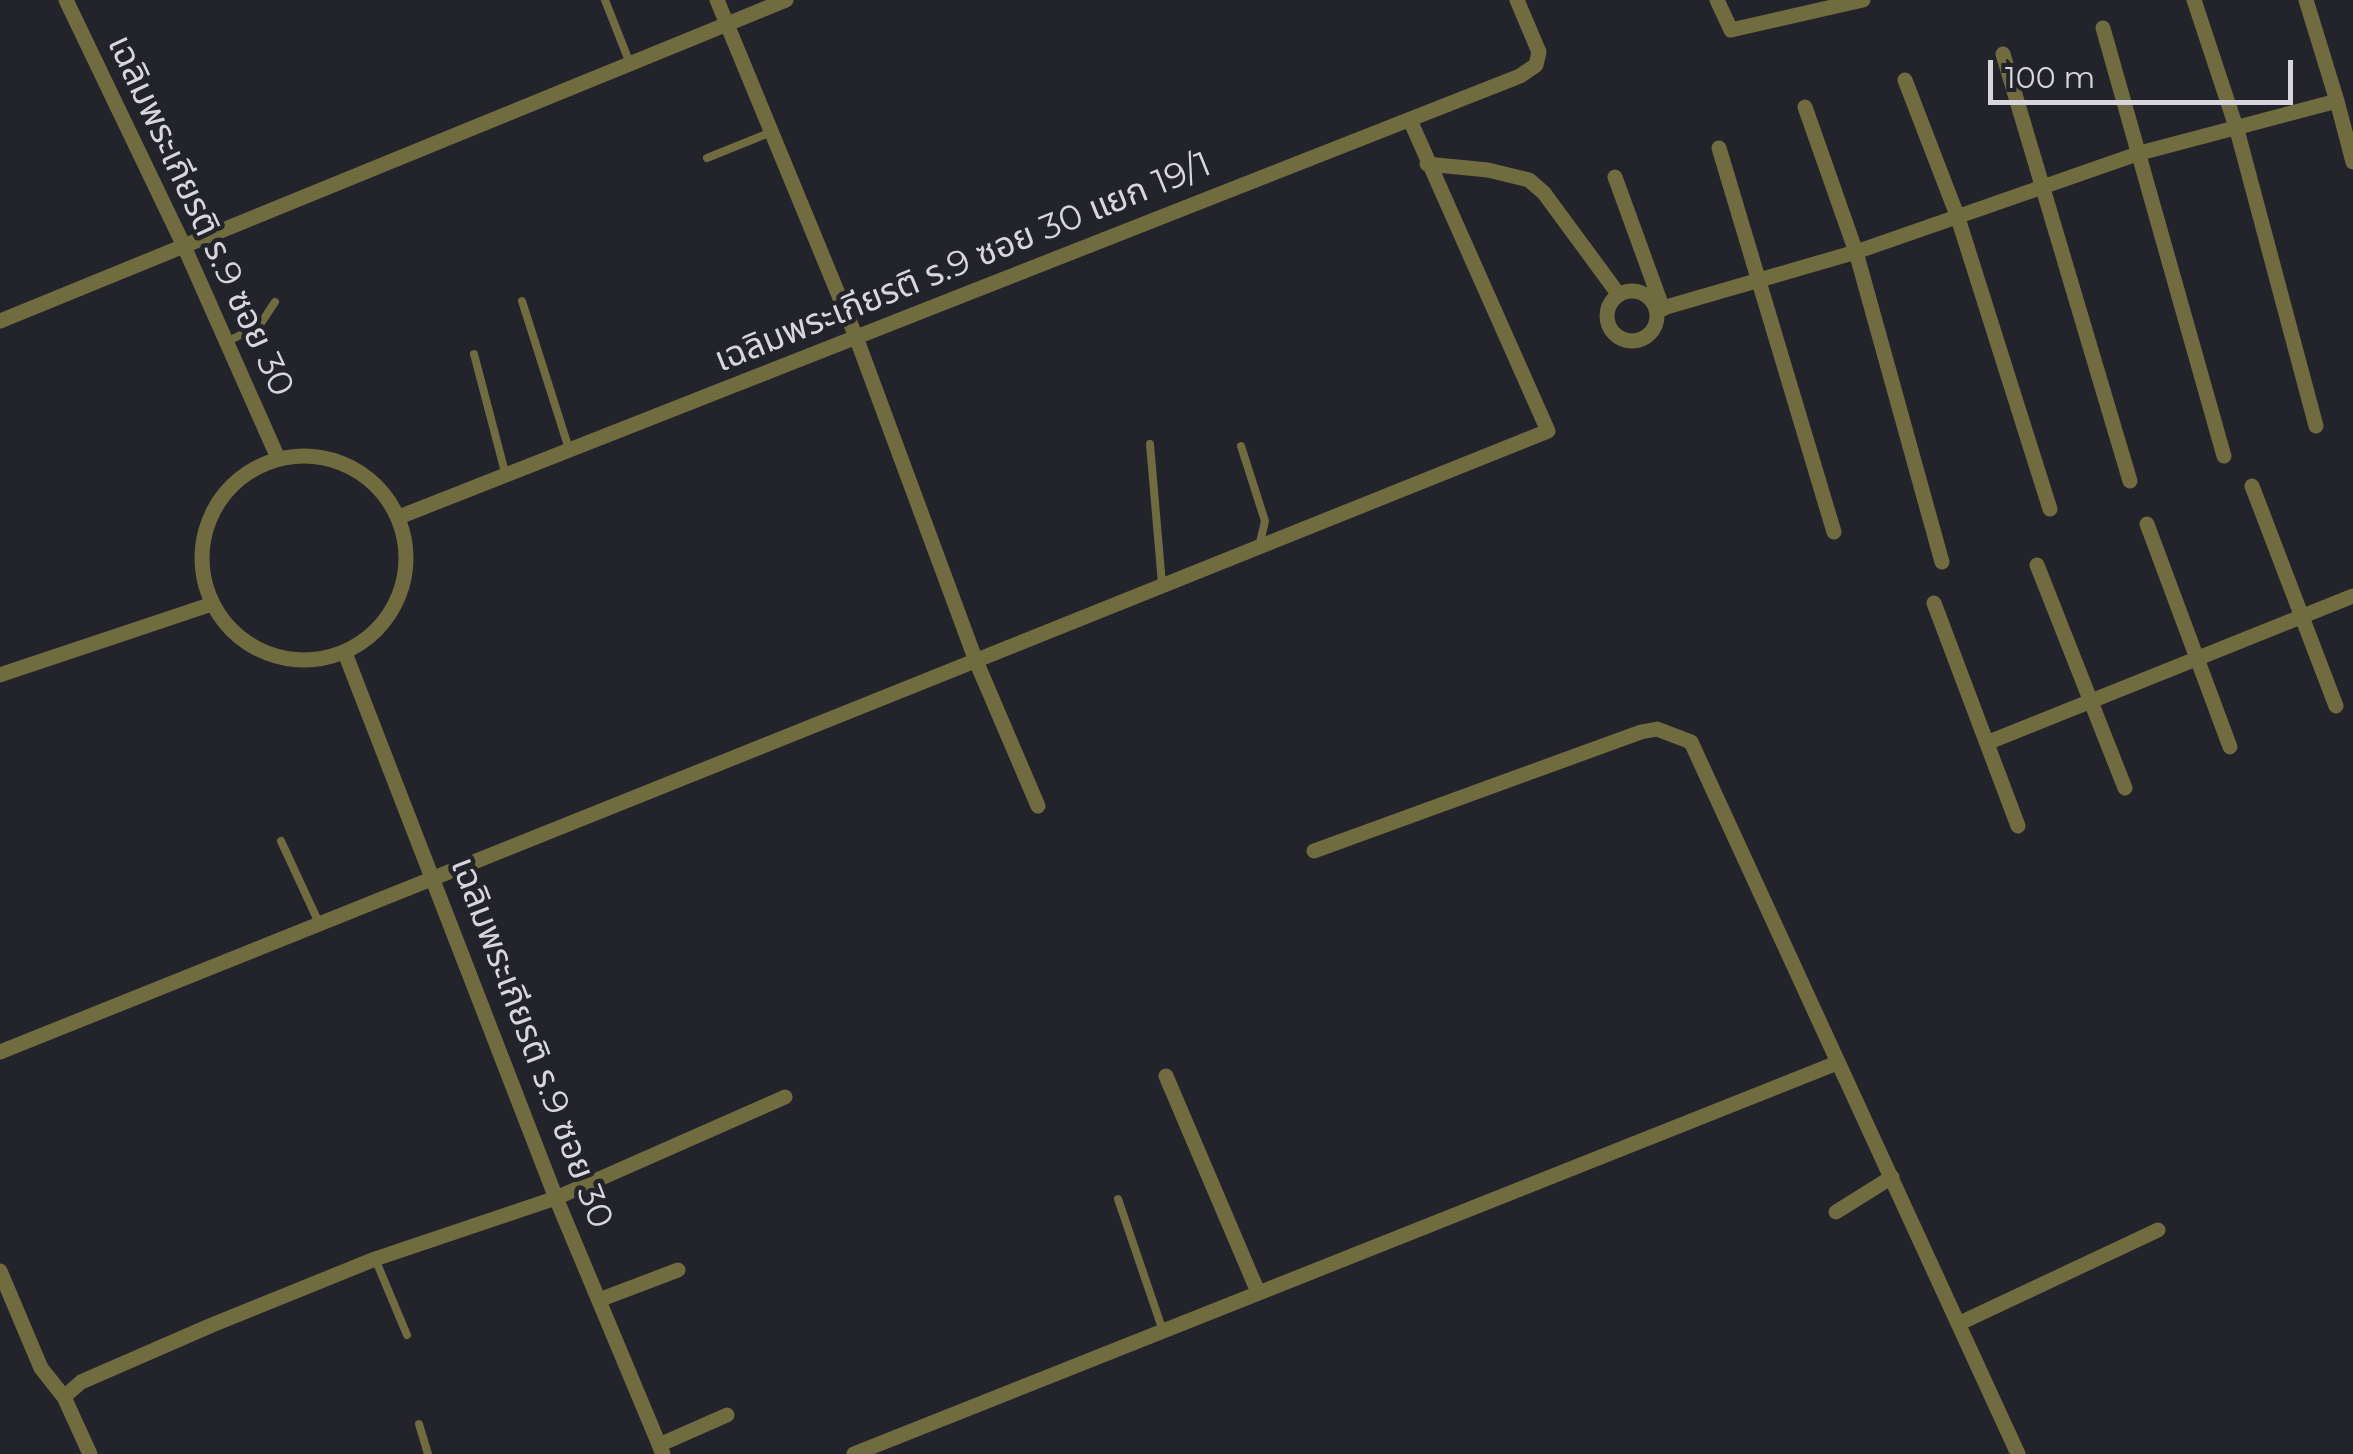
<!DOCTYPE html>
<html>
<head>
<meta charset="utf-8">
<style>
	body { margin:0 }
	#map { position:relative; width:2353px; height:1454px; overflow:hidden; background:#22232b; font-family:Montserrat,sans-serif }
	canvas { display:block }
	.scale { position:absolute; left:1988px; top:60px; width:305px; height:45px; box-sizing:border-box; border:5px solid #d6d6dc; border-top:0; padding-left:12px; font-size:30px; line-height:35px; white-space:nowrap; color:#d6d6dc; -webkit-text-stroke:8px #22232b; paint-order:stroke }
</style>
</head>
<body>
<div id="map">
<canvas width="2353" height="1454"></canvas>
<div class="scale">100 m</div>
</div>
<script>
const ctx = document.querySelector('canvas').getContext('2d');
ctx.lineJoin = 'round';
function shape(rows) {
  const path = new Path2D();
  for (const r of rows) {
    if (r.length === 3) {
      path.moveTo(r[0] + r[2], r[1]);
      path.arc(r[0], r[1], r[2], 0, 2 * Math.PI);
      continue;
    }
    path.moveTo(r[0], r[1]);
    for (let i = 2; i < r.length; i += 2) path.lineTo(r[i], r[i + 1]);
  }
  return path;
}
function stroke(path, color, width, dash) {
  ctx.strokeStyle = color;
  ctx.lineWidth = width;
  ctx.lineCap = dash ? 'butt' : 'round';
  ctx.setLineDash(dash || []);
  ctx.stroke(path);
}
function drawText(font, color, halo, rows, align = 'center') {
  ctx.font = font + ' Montserrat,"Noto Sans Thai",sans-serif';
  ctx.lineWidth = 9;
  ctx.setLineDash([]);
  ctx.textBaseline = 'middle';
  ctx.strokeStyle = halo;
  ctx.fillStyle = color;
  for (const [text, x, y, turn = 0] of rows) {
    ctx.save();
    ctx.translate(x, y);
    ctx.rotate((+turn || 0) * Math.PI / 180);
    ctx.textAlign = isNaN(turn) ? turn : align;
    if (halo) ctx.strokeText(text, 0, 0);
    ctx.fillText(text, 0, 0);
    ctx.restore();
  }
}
stroke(shape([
	[605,0,631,66],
	[707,158,769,133],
	[522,301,569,449],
	[226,342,259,326,275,302],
	[474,354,506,476],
	[1150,444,1162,584],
	[1241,446,1265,521,1259,547],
	[281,841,319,923],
	[1118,1199,1163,1331],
	[376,1261,407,1335],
	[419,1424,428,1454]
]), '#716b40', 8);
stroke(shape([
	[66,0,183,244,278,458],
	[717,0,856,337,976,661,1038,806],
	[1717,0,1731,30,1863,0],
	[2194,0,2237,130,2316,426],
	[2103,28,2224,456],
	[2003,54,2130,481],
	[1905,80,1957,215,2050,509],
	[2337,101,2353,162],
	[1805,107,1856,252,1942,562],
	[1719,148,1834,532],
	[1427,164,1488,170,1529,180,1544,193,1619,295],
	[1615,177,1663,309],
	[1632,316,25],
	[1656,310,1856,252,2140,153,2337,101,2306,0],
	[0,321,786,0],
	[304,558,102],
	[2252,486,2336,706],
	[399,517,1520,76,1536,65,1539,52,1517,0],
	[2147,524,2230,747],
	[2037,565,2125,788],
	[1934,603,2018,826],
	[345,653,556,1198,663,1454],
	[0,675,212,604],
	[1989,742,2353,596],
	[1314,851,1641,732,1657,729,1691,742,2018,1454],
	[0,1052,1548,431,1410,120],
	[1166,1076,1258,1292],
	[1836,1212,1892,1177],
	[0,1271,41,1368,64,1397,90,1454],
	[599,1300,678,1270],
	[1960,1323,2158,1230],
	[64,1397,81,1382,212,1325,375,1259,556,1198,785,1097],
	[659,1445,727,1415],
	[854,1454,1837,1063]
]), '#716b40', 15);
drawText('35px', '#d6d6dc', '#22232b', [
	["เฉลิมพระเกียรติ ร.9 ซอย 30",200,216,65],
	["เฉลิมพระเกียรติ ร.9 ซอย 30 แยก 19/1",963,263,-22],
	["เฉลิมพระเกียรติ ร.9 ซอย 30",531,1043,69]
]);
</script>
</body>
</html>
